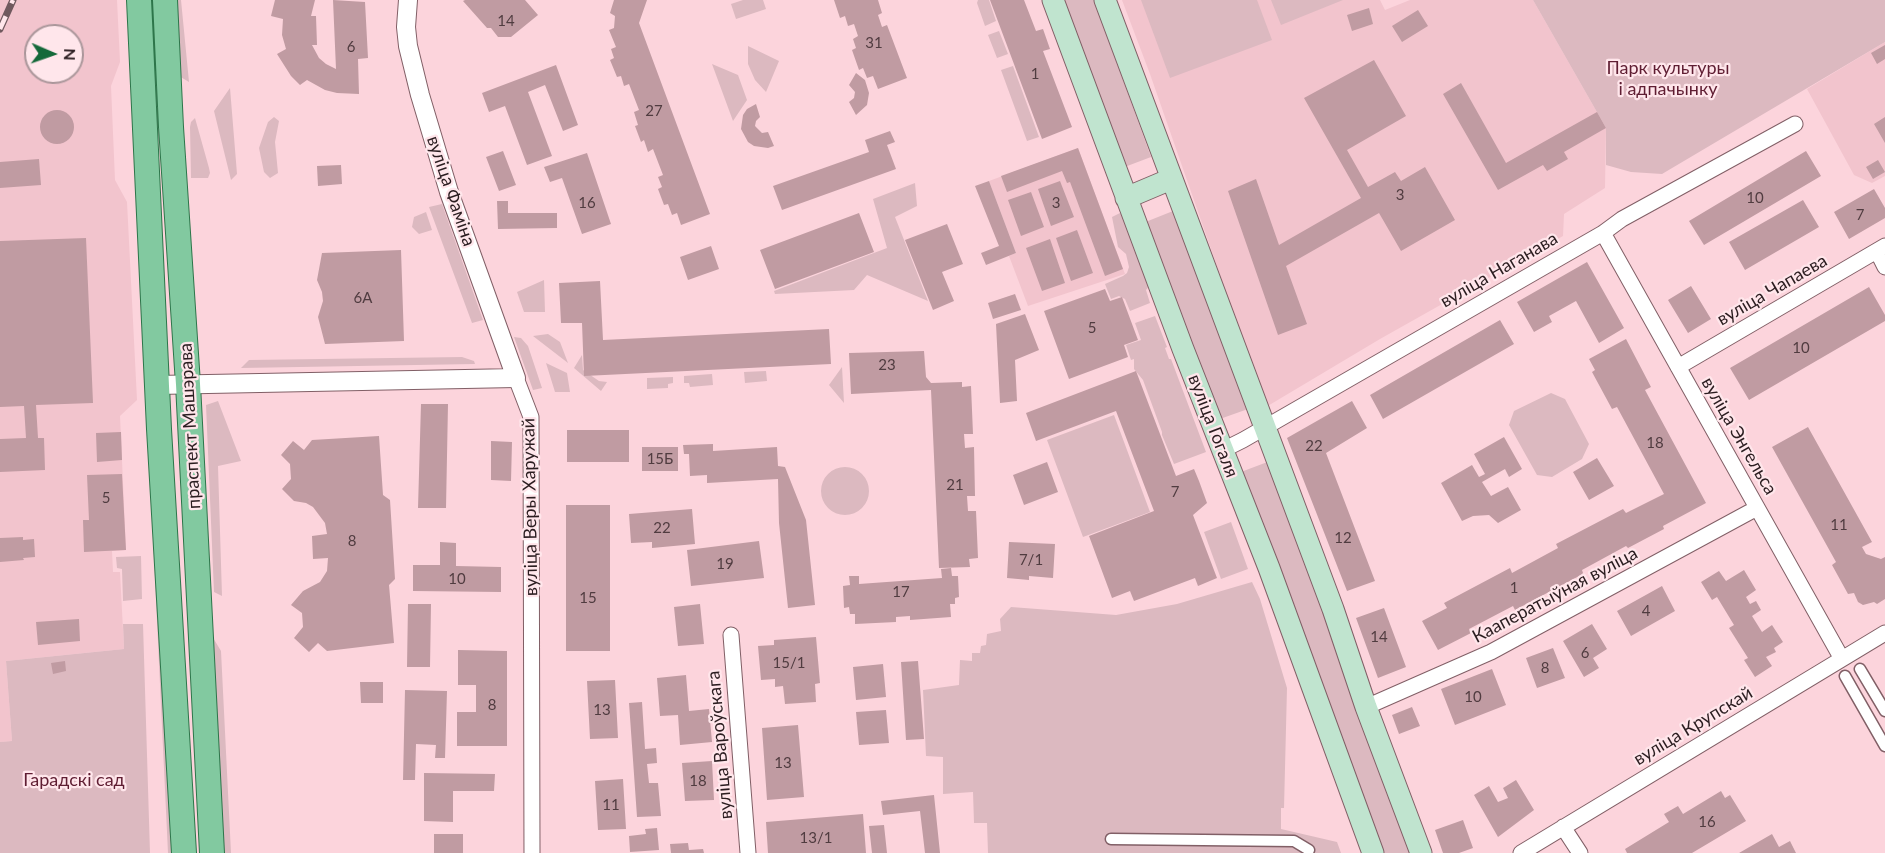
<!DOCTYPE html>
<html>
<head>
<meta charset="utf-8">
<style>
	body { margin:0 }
	#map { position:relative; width:1885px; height:853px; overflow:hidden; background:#fcd4dc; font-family:Lato,sans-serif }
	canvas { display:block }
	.north { position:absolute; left:24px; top:24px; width:60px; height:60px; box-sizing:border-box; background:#ffe6eb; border:2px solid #aa969a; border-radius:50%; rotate:92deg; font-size:16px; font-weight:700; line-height:24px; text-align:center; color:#2b1d20 }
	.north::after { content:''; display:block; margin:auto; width:21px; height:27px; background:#15693a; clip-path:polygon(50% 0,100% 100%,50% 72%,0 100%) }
</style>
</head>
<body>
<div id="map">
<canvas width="1885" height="853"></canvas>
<div class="north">N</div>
</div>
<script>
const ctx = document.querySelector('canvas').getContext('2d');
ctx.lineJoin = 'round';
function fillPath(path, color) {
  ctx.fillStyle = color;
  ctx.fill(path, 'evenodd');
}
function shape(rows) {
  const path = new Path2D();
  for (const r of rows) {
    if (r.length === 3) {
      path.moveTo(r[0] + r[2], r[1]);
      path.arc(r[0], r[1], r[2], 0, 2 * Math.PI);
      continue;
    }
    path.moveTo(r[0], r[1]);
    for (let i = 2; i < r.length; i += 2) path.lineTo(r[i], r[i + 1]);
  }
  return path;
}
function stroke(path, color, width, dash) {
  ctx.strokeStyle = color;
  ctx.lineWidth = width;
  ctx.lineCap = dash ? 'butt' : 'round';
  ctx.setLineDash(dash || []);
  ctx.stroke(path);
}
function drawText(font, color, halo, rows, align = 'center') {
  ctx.font = font + ' Lato,sans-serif';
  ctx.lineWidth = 4.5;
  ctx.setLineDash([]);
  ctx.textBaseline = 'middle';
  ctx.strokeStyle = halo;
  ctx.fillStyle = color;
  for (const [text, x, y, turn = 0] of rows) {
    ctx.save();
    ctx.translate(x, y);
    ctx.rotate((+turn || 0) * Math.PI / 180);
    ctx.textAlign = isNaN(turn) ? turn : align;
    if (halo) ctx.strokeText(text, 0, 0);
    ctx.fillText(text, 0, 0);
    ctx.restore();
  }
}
fillPath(shape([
	[0,0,117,0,120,62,111,86,115,180,127,202,137,400,120,416,126,550,112,551,113,572,120,572,124,649,6,661,12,741,0,742],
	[36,36,72,36,72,72,36,72],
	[1122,0,1380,0,1385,10,1410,0,1533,0,1606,128,1605,188,1564,214,1563,236,1380,339,1266,407,1150,74],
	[1885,42,1885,176,1872,183,1854,175,1807,89],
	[1078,148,1125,274,1028,306,1009,256,1016,253,989,181]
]), '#f2c4cd');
fillPath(shape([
	[175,0,181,0,189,82,179,76],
	[743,0,763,0,766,9,736,19,731,4],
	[978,0,989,0,996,21,985,26,977,3],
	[1062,0,1094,0,1151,157,1122,168],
	[1141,0,1257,0,1272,40,1170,78],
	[1271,0,1343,0,1281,25],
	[1533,0,1885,0,1885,42,1662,174,1631,172,1606,165,1606,128],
	[999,31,1008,54,997,58,988,35],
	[748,46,779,61,766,92,755,80,748,64],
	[712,64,738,75,747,100,733,121],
	[1013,66,1039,137,1027,141,1001,70],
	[230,88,237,174,231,180,214,111],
	[274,117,279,121,275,142,278,173,270,178,264,172,259,148,268,122],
	[195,118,209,168,210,173,208,178,191,178,190,127,191,122],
	[915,183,917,206,895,217,928,301,867,275,854,290,775,294,774,291,887,248,873,199],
	[442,204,483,320,472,323,429,207],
	[1173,211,1248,409,1217,420,1143,223],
	[426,212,432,230,419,234,412,227,414,217],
	[1120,213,1127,222,1152,283,1146,290,1150,303,1130,311,1125,299,1119,296,1111,299,1105,284,1123,276,1127,273,1129,267,1126,254,1118,247,1112,217],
	[544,280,545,312,524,312,517,292],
	[1155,316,1167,347,1165,348,1169,359,1171,359,1206,452,1174,464,1162,435,1162,432,1143,380,1134,369,1134,359,1131,360,1126,345,1141,340,1135,323],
	[548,334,560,342,568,363,533,336],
	[514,337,521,338,528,346,542,388,533,390],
	[582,355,583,370,599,381,607,382,601,391,574,368],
	[462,357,474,361,475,364,241,368,249,360],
	[546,363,567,373,570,392,555,392],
	[842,367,844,403,829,385],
	[766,371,767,381,745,383,744,372],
	[712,374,713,385,690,387,689,383,684,383,684,376],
	[673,377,673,383,668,384,668,388,647,389,647,378],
	[1551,393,1565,399,1589,444,1582,459,1552,477,1537,475,1509,425,1514,411],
	[218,401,241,461,218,466,222,596,214,592,206,405],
	[1114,415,1150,512,1083,537,1047,440],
	[148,431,174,853,168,853],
	[1270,461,1415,853,1383,853,1241,472],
	[845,491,24],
	[1231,522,1248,569,1221,579,1204,532],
	[141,556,142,599,123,601,122,569,117,568,116,557],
	[1252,582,1260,599,1287,688,1284,808,1281,808,1281,829,1337,842,1341,853,988,853,987,823,974,823,973,792,943,794,943,757,926,756,923,690,959,685,960,660,972,661,972,653,980,653,981,646,986,645,987,634,1001,631,1000,619,1011,607,1116,615,1177,604],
	[123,624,143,624,150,853,0,853,0,742,12,741,6,661,124,649],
	[209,631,221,651,231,853,219,853]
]), '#dcb9c0');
fillPath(shape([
	[275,0,315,0,311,16,316,16,317,45,312,45,319,58,326,64,336,69,333,0,365,2,368,58,358,59,359,94,337,93,325,90,307,80,300,85,291,76,277,54,286,49,282,35,283,19,271,16],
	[465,0,525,0,538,15,511,37,498,37,491,28,487,28,463,1],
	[614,0,647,0,639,23,710,214,681,225,677,213,672,215,668,204,664,205,658,189,662,187,658,177,663,175,653,149,648,152,644,140,641,142,635,126,638,125,634,112,639,110,629,84,624,86,621,76,617,77,610,60,614,58,611,49,616,47,609,30,614,28,615,16,610,13],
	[834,0,878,0,882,13,878,15,882,27,887,25,907,78,878,89,873,76,867,78,863,68,859,70,852,50,856,48,853,39,858,36,854,24,848,26,845,16,840,18],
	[990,0,1024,0,1036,31,1043,29,1050,49,1043,51,1072,127,1042,139],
	[1369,8,1373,24,1352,31,1347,15],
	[1418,10,1428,26,1402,42,1392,26],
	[1885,45,1885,59,1877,64,1871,53],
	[1374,60,1406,116,1347,150,1368,187,1395,172,1401,181,1425,167,1455,220,1401,251,1379,213,1286,266,1307,324,1278,335,1228,191,1256,179,1279,245,1361,198,1304,98],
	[556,65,578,125,563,131,545,85,528,92,552,156,527,165,505,106,489,112,482,93],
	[856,73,865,80,869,93,867,105,856,115,849,102,854,98,855,92,849,85],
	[1461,83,1506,163,1597,112,1606,128,1564,152,1568,159,1547,171,1543,165,1498,190,1443,94],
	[756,104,760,117,756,121,755,126,762,133,768,132,774,146,768,148,754,146,748,142,741,129,743,115,747,109],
	[57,127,17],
	[1885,117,1885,143,1874,124],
	[890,131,895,142,887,145,896,169,782,210,773,186,869,152,865,140],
	[1078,148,1123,269,1105,276,1070,182,1067,183,1062,171,1007,192,1001,176],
	[503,151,516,185,499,191,486,157],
	[1806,151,1821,176,1704,245,1689,221],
	[587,153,611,224,582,234,562,178,550,182,544,167],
	[39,159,41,185,0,188,0,162],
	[1878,160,1885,172,1873,179,1866,167],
	[341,165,342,184,318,186,317,166],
	[989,181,1016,253,986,265,981,253,999,246,975,186],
	[1060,181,1074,217,1051,226,1038,189],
	[1874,189,1885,208,1885,218,1849,239,1834,212],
	[1031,192,1044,227,1021,236,1008,200],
	[1803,200,1819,227,1745,270,1729,242],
	[497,201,508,201,508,213,557,213,557,228,498,229],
	[859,213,874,252,775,289,760,250],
	[947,224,963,264,942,272,954,301,933,310,905,240],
	[1077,230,1093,273,1071,281,1056,238],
	[86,238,93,403,36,405,38,438,44,438,45,470,0,472,0,439,26,438,24,406,0,407,0,241],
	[1050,239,1065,283,1042,291,1026,248],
	[711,246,719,269,688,280,680,257],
	[401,250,404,341,325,344,318,317,323,301,322,292,317,280,322,253],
	[1587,262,1624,328,1599,343,1576,301,1549,316,1552,322,1534,332,1517,302],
	[600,281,603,340,829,329,831,364,584,376,582,323,561,323,559,283],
	[1691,286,1711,319,1688,333,1668,300],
	[1869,287,1885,315,1885,321,1749,400,1730,368],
	[1105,289,1110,301,1122,297,1138,340,1124,345,1128,357,1069,379,1044,311],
	[1015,294,1021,310,993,319,988,303],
	[1025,314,1039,350,1015,360,1017,401,1000,403,996,324],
	[1500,320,1514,344,1383,419,1370,395],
	[1626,339,1651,387,1645,390,1706,503,1663,526,1664,529,1628,548,1626,546,1582,570,1583,573,1581,575,1515,610,1513,606,1469,629,1471,633,1438,650,1422,621,1447,608,1444,603,1510,568,1512,573,1558,548,1556,544,1623,509,1626,513,1664,494,1617,407,1612,409,1592,372,1595,370,1589,359],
	[924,351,926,377,931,383,962,382,962,387,971,386,973,434,964,434,965,448,974,447,975,496,967,496,968,511,976,511,978,558,969,559,970,567,939,568,931,390,851,394,849,353],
	[1136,371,1176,476,1194,469,1199,481,1207,503,1193,515,1217,578,1198,586,1195,578,1134,601,1130,591,1112,598,1089,536,1154,511,1116,411,1036,441,1026,413],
	[1352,401,1367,428,1326,453,1375,581,1347,591,1287,438],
	[421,404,448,404,446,508,418,508],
	[1808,427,1872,542,1862,547,1866,554,1881,559,1885,557,1885,599,1877,604,1874,602,1863,605,1858,602,1854,593,1848,594,1832,565,1836,562,1772,447],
	[567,430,629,430,629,462,567,462],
	[121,432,122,460,97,462,96,433],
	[379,436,383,495,390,500,395,579,389,585,394,643,327,651,318,643,309,652,294,638,303,627,302,613,291,605,303,591,320,582,327,571,328,558,313,559,312,536,327,534,325,523,313,507,306,503,294,501,282,489,291,479,290,464,281,455,293,441,304,450,312,440],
	[1504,437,1522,469,1509,477,1505,469,1482,482,1491,496,1508,487,1521,510,1498,523,1489,515,1473,516,1462,521,1441,483,1472,465,1479,477,1485,474,1474,454],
	[491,441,512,442,511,481,491,480],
	[713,444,713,451,777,447,778,466,785,467,806,520,815,605,788,608,779,523,778,479,707,483,707,475,690,476,689,454,684,454,683,445],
	[642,447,678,447,678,471,642,471],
	[1597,458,1614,486,1589,500,1573,472],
	[1047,462,1058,492,1024,505,1013,475],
	[122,474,126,550,84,552,83,520,89,520,87,475],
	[566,505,610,505,610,651,566,651],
	[692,509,695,544,652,548,652,542,631,543,629,514],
	[23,537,23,540,34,539,35,557,23,558,24,560,0,562,0,538],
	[759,541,764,578,691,586,687,550],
	[440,542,456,543,456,566,501,567,501,592,413,591,413,565,440,565],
	[1009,542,1055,544,1053,578,1029,576,1029,580,1007,578],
	[951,568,952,576,958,576,959,597,955,598,955,604,950,604,951,617,910,620,910,616,896,617,896,622,855,624,855,614,850,614,849,607,844,608,843,586,850,585,849,576,859,576,859,584,942,578,941,569],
	[1744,570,1756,590,1746,597,1750,604,1756,601,1761,610,1752,616,1762,632,1772,625,1783,642,1774,648,1776,652,1766,657,1772,666,1755,677,1744,660,1748,658,1729,628,1734,625,1717,597,1712,600,1701,582,1719,571,1726,581],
	[1662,586,1675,611,1631,636,1617,611],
	[408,604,431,604,430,667,407,667],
	[700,604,704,644,678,646,674,607],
	[1384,608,1406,667,1378,678,1356,618],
	[79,619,80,641,38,645,36,622],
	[1592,624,1607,649,1593,658,1599,668,1584,677,1563,641],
	[816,637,820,683,815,684,816,702,785,704,783,686,775,687,775,679,761,680,758,646,774,645,774,640],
	[1553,648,1565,678,1537,688,1526,658],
	[458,650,507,651,507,746,457,746,457,712,476,712,476,685,458,685],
	[65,661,66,671,53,674,51,663],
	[918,661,924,739,906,740,901,662],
	[883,664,886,697,856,700,853,667],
	[1492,669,1506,705,1455,725,1441,689],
	[686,675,689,711,709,709,712,742,680,745,678,715,660,716,657,678],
	[615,680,618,738,590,739,587,681],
	[360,682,383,682,383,703,361,703],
	[405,690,447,691,445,758,435,758,436,745,416,744,415,780,403,780],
	[642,702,645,749,656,748,657,763,647,764,649,783,658,783,661,816,637,817,629,703],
	[1412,707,1420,726,1399,734,1392,715],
	[886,710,889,743,859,745,856,712],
	[798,725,804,797,767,800,762,728],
	[712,761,714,800,685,801,682,763],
	[424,773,495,774,494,791,453,791,453,822,424,821],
	[623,779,626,829,598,830,595,781],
	[1516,780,1534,810,1498,837,1474,795,1489,786,1498,802,1508,798,1503,788],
	[1721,791,1725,798,1730,795,1746,821,1692,853,1627,853,1625,849,1669,822,1664,814,1678,806,1683,814],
	[934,795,940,853,925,853,920,811,883,815,881,801],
	[863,814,866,853,768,853,766,822],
	[1463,820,1473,848,1459,853,1443,853,1435,830],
	[884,825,887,853,872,853,869,826],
	[657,828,659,850,630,852,629,836,646,834,645,829],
	[434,834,463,834,463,853,434,853],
	[1772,834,1779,847,1790,841,1796,853,1739,853],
	[688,843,689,850,703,849,704,853,671,853,670,844]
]), '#c09ba2');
const pedestrian = shape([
	[1860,669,1885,711],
	[1845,676,1885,746],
	[1111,839,1294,841,1309,850]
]);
const minor = shape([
	[1603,233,1842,659],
	[1877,251,1885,267],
	[1678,367,1885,246],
	[516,378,531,417,532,853],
	[1223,450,1243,440,1603,233,1622,219,1795,124],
	[731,635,748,853],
	[1366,707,1491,652,1757,508],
	[1563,827,1580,853],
	[1521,853,1885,633]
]);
const tertiary = shape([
	[157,385,516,378,449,192,420,95,408,46,406,27,408,0]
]);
const secondary = shape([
	[1053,0,1183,349,1269,568,1373,853],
	[1105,0,1333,609,1366,707,1421,853],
	[1126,198,1171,179]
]);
const primary = shape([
	[139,0,159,429,184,853],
	[165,0,171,127,188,384,212,853]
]);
stroke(pedestrian, '#815f66', 13);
stroke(minor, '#815f66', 17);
stroke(tertiary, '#815f66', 20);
stroke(secondary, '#815f66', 23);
stroke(primary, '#2d754a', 26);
stroke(pedestrian, '#fff', 10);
stroke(minor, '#fff', 15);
stroke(tertiary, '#fff', 18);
stroke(secondary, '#c0e4cf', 21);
stroke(primary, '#82c9a0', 24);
const rail = shape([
	[0,29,13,0]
]);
stroke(rail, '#70595e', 7);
stroke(rail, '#ffe6eb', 4.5, [14]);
drawText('15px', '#503c40', null, [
	["14",506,21],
	["31",874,43],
	["6",351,47],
	["1",1035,74],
	["27",654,111],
	["3",1400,195],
	["10",1755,198],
	["16",587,203],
	["3",1056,203],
	["7",1860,215],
	["6А",363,298],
	["5",1092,328],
	["10",1801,348],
	["23",887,365],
	["18",1655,443],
	["22",1314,446],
	["15Б",660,459],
	["21",955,485],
	["7",1175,492],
	["5",106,498],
	["11",1839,525],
	["22",662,528],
	["12",1343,538],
	["8",352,541],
	["7/1",1031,560],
	["19",725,564],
	["10",457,579],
	["1",1514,588],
	["17",901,592],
	["15",588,598],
	["4",1646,611],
	["14",1379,637],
	["6",1585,653],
	["15/1",789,663],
	["8",1545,668],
	["10",1473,697],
	["8",492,705],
	["13",602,710],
	["13",783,763],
	["18",698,781],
	["11",611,805],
	["16",1707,822],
	["13/1",816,838]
]);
drawText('18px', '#5f1d32', '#ffe6eb', [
	["Парк культуры",1668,68],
	["і адпачынку",1668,89],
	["Гарадскі сад",74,780]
]);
drawText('18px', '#2b1d20', '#ffe6eb', [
	["вуліца Фаміна",451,191,71],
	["вуліца Наганава",1499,270,-30],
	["вуліца Чапаева",1772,290,-30],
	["праспект Машэрава",190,426,-93],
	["вуліца Гогаля",1213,426,69],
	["вуліца Энгельса",1739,436,60],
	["вуліца Веры Харужай",530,507,-91],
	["Кааператыўная вуліца",1555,595,-28],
	["вуліца Крупскай",1693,726,-31],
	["вуліца Вароўскага",720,745,-95]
]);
</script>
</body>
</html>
